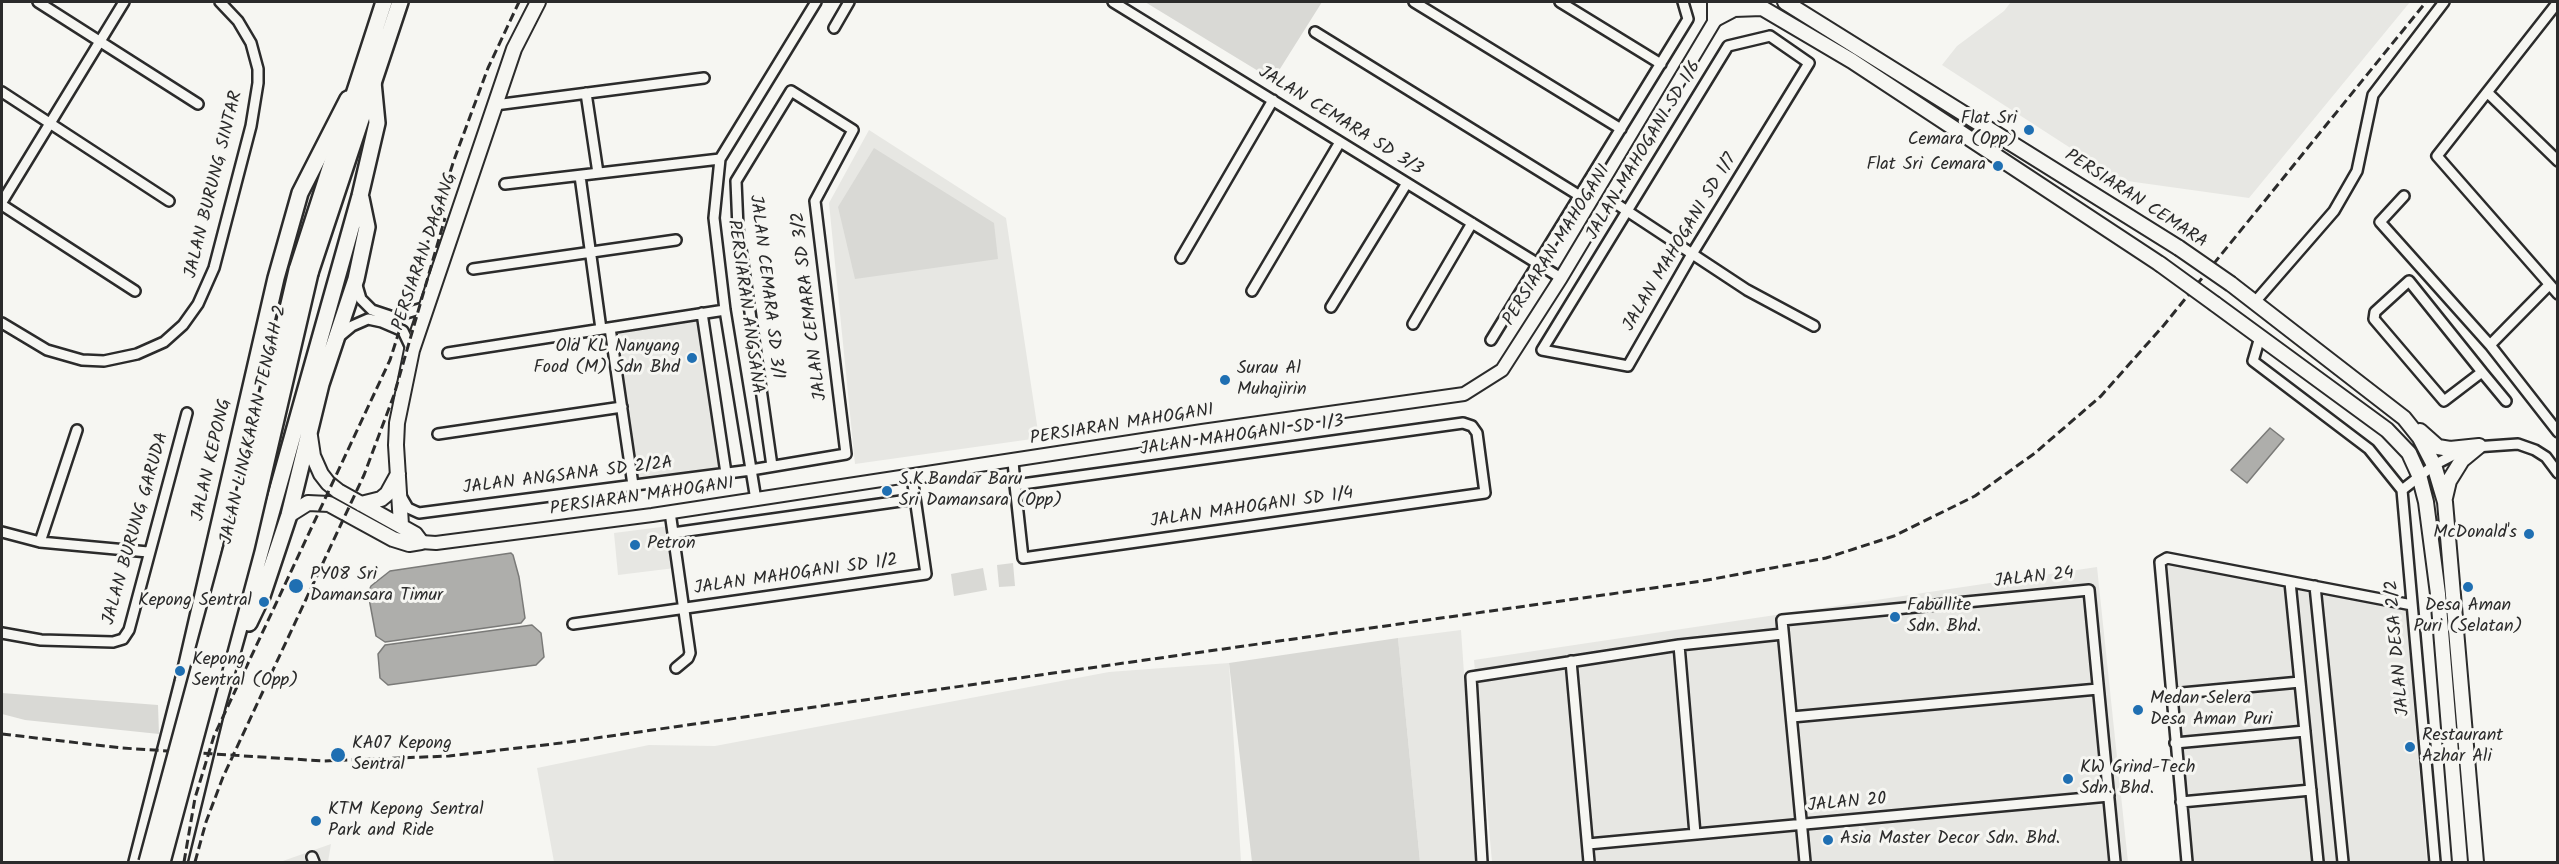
<!DOCTYPE html>
<html>
<head>
<meta charset="utf-8">
<style>
	body { margin:0 }
	#map { position:relative; width:2559px; height:864px; overflow:hidden; background:#f6f6f2; font-family:Kalam,sans-serif }
	canvas { display:block }
	.frame { position:absolute; inset:0; border:3px solid #2b2b2b; pointer-events:none }
</style>
</head>
<body>
<div id="map">
<canvas width="2559" height="864"></canvas>
<div class="frame"></div>
</div>
<script>
const ctx = document.querySelector('canvas').getContext('2d');
ctx.lineJoin = 'round';
function fillPath(path, color) {
  ctx.fillStyle = color;
  ctx.fill(path, 'evenodd');
}
function shape(rows) {
  const path = new Path2D();
  for (const r of rows) {
    path.moveTo(r[0], r[1]);
    for (let i = 2; i < r.length; i += 2) path.lineTo(r[i], r[i + 1]);
  }
  return path;
}
function stroke(path, color, width, dash) {
  ctx.strokeStyle = color;
  ctx.lineWidth = width;
  ctx.lineCap = dash ? 'butt' : 'round';
  ctx.setLineDash(dash || []);
  ctx.stroke(path);
}
function drawText(font, color, halo, rows, align = 'center') {
  ctx.font = font + ' Kalam,sans-serif';
  ctx.lineWidth = 6;
  ctx.setLineDash([]);
  ctx.textBaseline = 'middle';
  ctx.strokeStyle = halo;
  ctx.fillStyle = color;
  for (const [text, x, y, turn = 0] of rows) {
    ctx.save();
    ctx.translate(x, y);
    ctx.rotate((+turn || 0) * Math.PI / 180);
    ctx.textAlign = isNaN(turn) ? turn : align;
    if (halo) ctx.strokeText(text, 0, 0);
    ctx.fillText(text, 0, 0);
    ctx.restore();
  }
}
fillPath(shape([
	[2011,2,2410,2,2249,198,2120,180,1942,65,1957,46,2004,11],
	[869,130,1006,218,1039,438,855,464,829,203],
	[705,309,729,476,630,490,608,325],
	[669,526,675,568,618,575,614,533],
	[2164,562,2406,611,2427,862,2189,862],
	[2097,567,2128,862,1492,862,1474,660],
	[1461,630,1477,862,1420,862,1398,638],
	[1229,663,1241,862,554,862,537,768,649,745,715,746,1109,672],
	[331,844,328,862,280,862]
]), '#e7e7e3');
fillPath(shape([
	[1145,2,1322,2,1273,80],
	[874,148,994,223,998,259,855,279,838,207],
	[1013,563,1015,586,999,587,997,565],
	[983,568,987,590,954,596,951,574],
	[1398,638,1420,862,1252,862,1229,663],
	[2,693,158,705,159,734,25,720,2,714]
]), '#d9d9d5');
const water = shape([
	[2270,428,2284,439,2247,483,2231,470,2270,428],
	[511,553,513,555,519,577,525,618,521,623,385,642,376,636,368,593,371,586,390,571,511,553],
	[532,625,541,633,544,657,536,665,388,685,380,678,378,654,385,645,532,625]
]);
fillPath(water, '#aeaeab');
stroke(water, '#7a7a78', 1.5);
const minor = shape([
	[38,2,198,104],
	[1113,2,1561,278],
	[1414,2,1621,129],
	[1560,2,1661,64],
	[2558,2,2437,156,2558,294],
	[834,28,849,2],
	[1315,32,1580,196],
	[1770,36,1809,63,1692,254,1628,366,1542,350,1728,46,1770,36],
	[2,92,169,201],
	[586,93,598,173],
	[2488,93,2558,161],
	[495,105,704,78],
	[580,176,601,329],
	[505,184,720,159],
	[2404,196,2380,222,2490,345,2558,432],
	[1609,199,1747,290,1814,326],
	[2,202,124,2],
	[2,205,135,291],
	[1181,258,1273,100],
	[473,269,676,240],
	[2409,281,2482,372,2444,401,2374,319,2375,312,2409,281],
	[356,282,361,299,372,310,393,317,426,307],
	[1252,291,1340,142],
	[2254,303,2334,211,2357,171,2373,95,2444,2],
	[1331,307,1407,183],
	[702,313,726,473],
	[2,323,47,350,82,360,104,361,137,354,164,342,183,325,198,304,214,268,251,126,258,83,258,69,251,43,238,21,220,2],
	[1413,324,1472,223],
	[610,328,633,485],
	[340,336,352,326,368,319,382,322,403,331,412,350],
	[2260,337,2253,361,2369,449,2402,490],
	[1491,340,1688,19,1683,2],
	[2490,345,2549,285],
	[448,353,725,310],
	[2482,372,2506,401],
	[438,434,622,407],
	[2475,447,2518,444,2535,450,2546,457,2558,473],
	[1013,461,1015,485,1023,558,1485,493,1477,433,1472,426,1463,423,1015,485],
	[2402,490,2435,862],
	[2402,490,2434,465,2459,452],
	[401,496,408,508,419,513,751,470,846,454,815,201,853,130,791,91,736,181,738,228,772,466],
	[756,500,725,310,714,218,720,159,816,2],
	[670,512,690,653,688,658,676,668],
	[2,532,40,542,148,552],
	[673,533,915,499],
	[40,542,77,430],
	[2290,582,2318,862],
	[2315,586,2343,862],
	[573,624,926,574,912,477],
	[2,633,41,640,113,642,123,639,129,630,187,413],
	[1679,645,1695,834],
	[1571,661,1589,862],
	[2171,694,2300,682],
	[1792,717,2098,689],
	[2175,743,2305,731],
	[2181,802,2311,790],
	[1588,844,2109,796],
	[312,857,314,862],
	[1482,862,1471,677,1679,645,1783,634],
	[1805,862,1782,620,2089,590,2115,862],
	[2187,862,2160,562,2167,558,2412,605]
]);
const tertiary = shape([
	[421,542,436,543,652,515,1202,431,1464,394,1502,370,1561,278,1726,2]
]);
const secondary = shape([
	[1715,2,1715,19],
	[1752,2,1852,61,2160,264],
	[1785,2,2179,248],
	[1715,19,1734,9,1762,8],
	[2231,284,2404,418,2420,438,2434,465,2445,502,2476,862],
	[2215,304,2387,430,2409,453,2419,475,2426,502,2438,594,2460,862],
	[2420,431,2438,447,2450,449,2479,446],
	[2445,498,2449,481,2454,473,2462,460,2479,446],
	[361,504,381,499,387,494,398,474],
	[289,515,308,503,329,504,393,539,409,544,421,542,415,534,338,491,328,483,321,474,313,456,310,436],
	[401,525,396,445,397,423,412,350,514,49,538,2]
]);
const primary = shape([
	[249,623,262,596,289,515,321,384,356,279,367,227,361,198],
	[137,862,183,682,276,278,300,193,348,99],
	[179,862,217,706,360,196,377,123,373,82]
]);
const trunk = shape([
	[297,270,384,2],
	[310,273,400,2]
]);
stroke(minor, '#2b2b2b', 14);
stroke(tertiary, '#2b2b2b', 16);
stroke(secondary, '#2b2b2b', 18);
stroke(primary, '#2b2b2b', 20);
stroke(trunk, '#2b2b2b', 20);
stroke(minor, '#f6f6f2', 9);
stroke(tertiary, '#f6f6f2', 12);
stroke(secondary, '#f6f6f2', 14);
stroke(primary, '#f6f6f2', 15);
stroke(trunk, '#f6f6f2', 15);
stroke(shape([
	[2,734,122,748,323,761,449,756,561,743,1702,581,1826,558,1894,536,1975,496,2035,453,2101,396,2164,325,2426,2],
	[184,862,195,798,214,736,390,360,454,160,488,68,519,2],
	[195,862,206,822,223,777,364,475,394,395,445,218]
]), '#2b2b2b', 3, [9, 4.5]);
const secondaryBridge = shape([
	[2179,248,2231,284],
	[2160,264,2215,304]
]);
const trunkBridge = shape([
	[147,862,232,547,297,270],
	[162,862,246,548,310,273]
]);
stroke(secondaryBridge, '#2b2b2b', 18, []);
stroke(trunkBridge, '#2b2b2b', 20, []);
stroke(secondaryBridge, '#f6f6f2', 14);
stroke(trunkBridge, '#f6f6f2', 15);
for (const [x, y, r, color] of [
	[2029,130,6,"#1f6fb2"],
	[1998,166,6,"#1f6fb2"],
	[692,358,6,"#1f6fb2"],
	[1225,380,6,"#1f6fb2"],
	[887,491,6,"#1f6fb2"],
	[2529,534,6,"#1f6fb2"],
	[635,545,6,"#1f6fb2"],
	[296,586,8,"#1f6fb2"],
	[2468,587,6,"#1f6fb2"],
	[264,602,6,"#1f6fb2"],
	[1895,617,6,"#1f6fb2"],
	[180,671,6,"#1f6fb2"],
	[2138,710,6,"#1f6fb2"],
	[2410,747,6,"#1f6fb2"],
	[338,755,8,"#1f6fb2"],
	[2068,779,6,"#1f6fb2"],
	[316,821,6,"#1f6fb2"],
	[1828,840,6,"#1f6fb2"]
]) {
  const dot = new Path2D();
  dot.arc(x, y, r, 0, 2 * Math.PI);
  ctx.fillStyle = color;
  ctx.fill(dot);
  stroke(dot, '#f6f6f2', 2);
}
drawText('18px', '#2b2b2b', '#f6f6f2', [
	["Flat Sri",2017,120,"right"],
	["Cemara (Opp)",2017,141,"right"],
	["Flat Sri Cemara",1986,166,"right"],
	["Old KL Nanyang",680,348,"right"],
	["Food (M) Sdn Bhd",680,369,"right"],
	["Surau Al",1237,370],
	["Muhajirin",1237,391],
	["S.K.Bandar Baru",899,481],
	["Sri Damansara (Opp)",899,502],
	["McDonald's",2517,534,"right"],
	["Petron",647,545],
	["PY08 Sri",310,576],
	["Damansara Timur",310,597],
	["Kepong Sentral",252,602,"right"],
	["Fabullite",1907,607],
	["Sdn. Bhd.",1907,628],
	["Desa Aman",2468,607,"center"],
	["Puri (Selatan)",2468,628,"center"],
	["Kepong",192,661],
	["Sentral (Opp)",192,682],
	["Medan Selera",2150,700],
	["Desa Aman Puri",2150,721],
	["Restaurant",2422,737],
	["Azhar Ali",2422,758],
	["KA07 Kepong",352,745],
	["Sentral",352,766],
	["KW Grind-Tech",2080,769],
	["Sdn. Bhd.",2080,790],
	["KTM Kepong Sentral",328,811],
	["Park and Ride",328,832],
	["Asia Master Decor Sdn. Bhd.",1840,840]
], 'left');
drawText('18px', '#2b2b2b', '#f6f6f2', [
	["JALAN CEMARA SD 3/3",1340,122,32],
	["JALAN MAHOGANI SD 1/6",1645,151,-59],
	["JALAN BURUNG SINTAR",215,185,-76],
	["PERSIARAN CEMARA",2135,200,33],
	["JALAN MAHOGANI SD 1/7",1681,243,-59],
	["PERSIARAN MAHOGANI",1558,246,-58],
	["PERSIARAN DAGANG",426,252,-71],
	["JALAN CEMARA SD 3/1",765,287,83],
	["JALAN CEMARA SD 3/2",811,306,-97],
	["PERSIARAN ANGSANA",744,307,82],
	["JALAN LINGKARAN TENGAH 2",255,425,-77],
	["PERSIARAN MAHOGANI",1122,426,-9],
	["JALAN MAHOGANI SD 1/3",1242,437,-8],
	["JALAN KEPONG",213,460,-77],
	["JALAN ANGSANA SD 2/2A",568,477,-7],
	["PERSIARAN MAHOGANI",642,498,-8],
	["JALAN MAHOGANI SD 1/4",1252,509,-8],
	["JALAN BURUNG GARUDA",137,529,-74],
	["JALAN MAHOGANI SD 1/2",796,576,-8],
	["JALAN 24",2034,579,-6],
	["JALAN DESA 2/2",2399,648,-95],
	["JALAN 20",1847,804,-5]
]);
</script>
</body>
</html>
